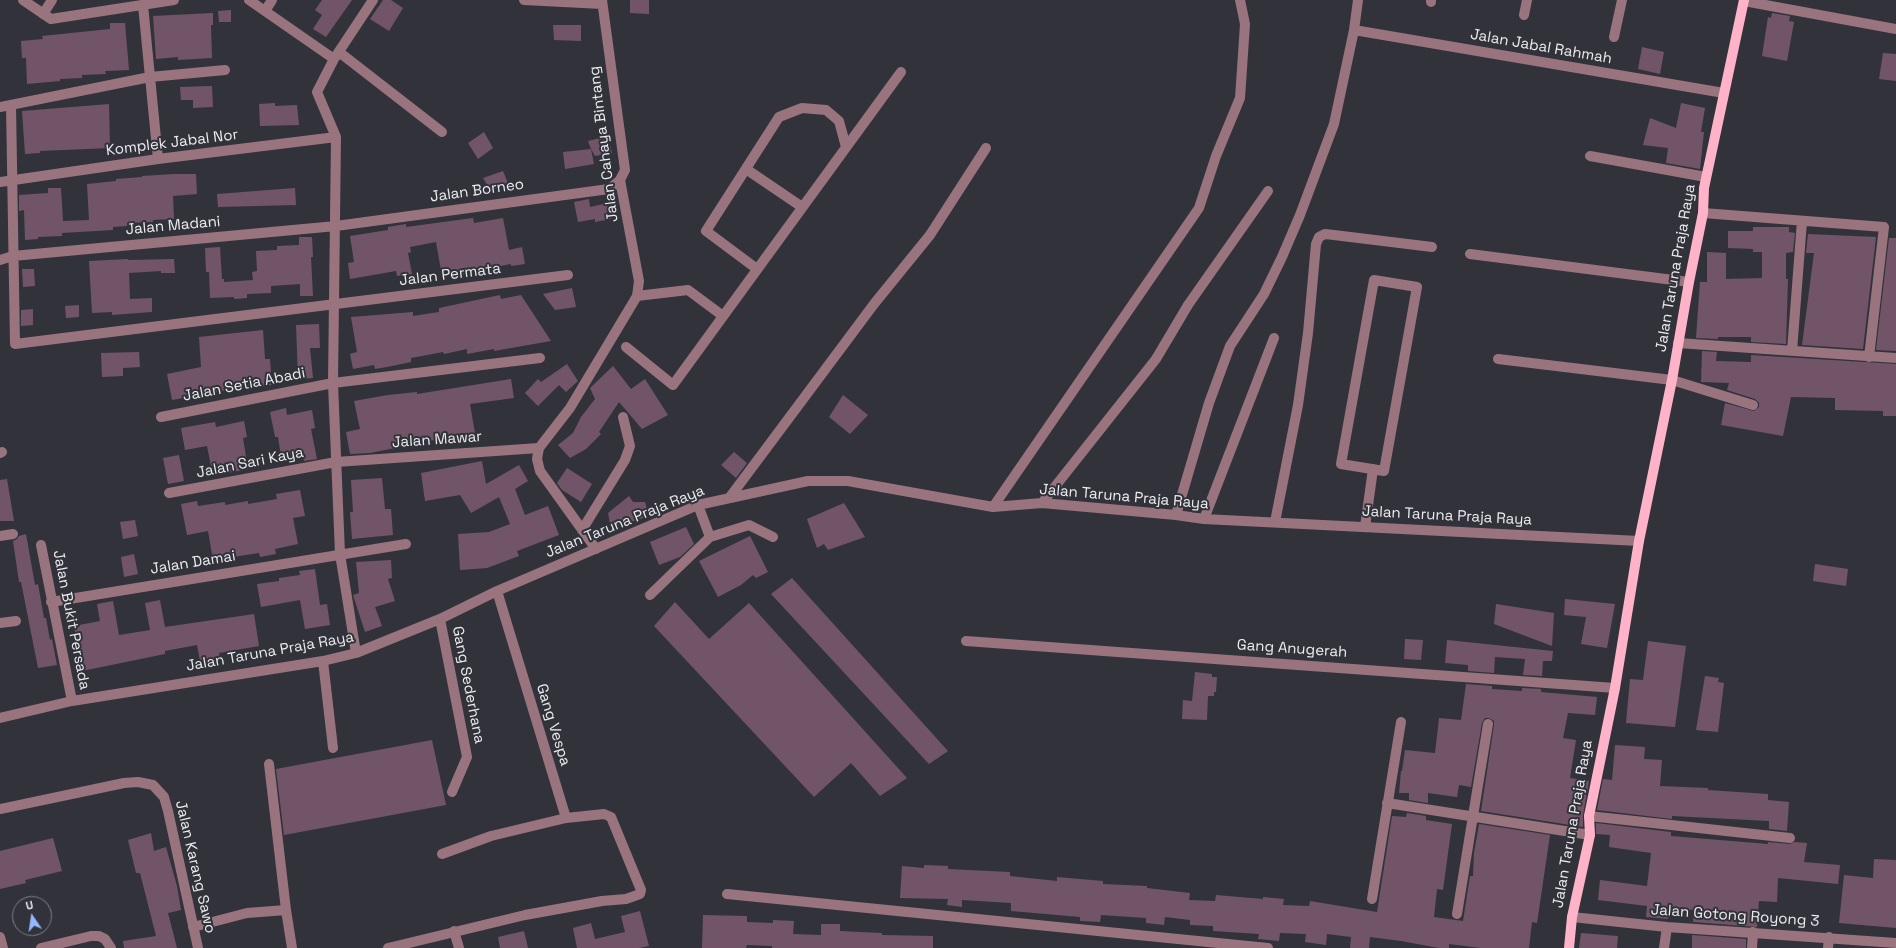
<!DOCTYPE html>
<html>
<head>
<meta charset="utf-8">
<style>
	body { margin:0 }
	#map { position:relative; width:1896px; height:948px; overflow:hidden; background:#32333a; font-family:"Space Grotesk",sans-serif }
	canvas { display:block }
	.north { position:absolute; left:12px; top:896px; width:40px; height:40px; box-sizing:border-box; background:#32333a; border:1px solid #7c7d83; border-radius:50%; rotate:347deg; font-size:11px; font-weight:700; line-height:16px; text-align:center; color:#ebecf0 }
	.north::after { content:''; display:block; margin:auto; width:14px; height:18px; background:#94b7fd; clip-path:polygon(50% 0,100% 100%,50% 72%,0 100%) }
</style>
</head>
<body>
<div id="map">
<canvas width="1896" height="948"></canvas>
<div class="north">U</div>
</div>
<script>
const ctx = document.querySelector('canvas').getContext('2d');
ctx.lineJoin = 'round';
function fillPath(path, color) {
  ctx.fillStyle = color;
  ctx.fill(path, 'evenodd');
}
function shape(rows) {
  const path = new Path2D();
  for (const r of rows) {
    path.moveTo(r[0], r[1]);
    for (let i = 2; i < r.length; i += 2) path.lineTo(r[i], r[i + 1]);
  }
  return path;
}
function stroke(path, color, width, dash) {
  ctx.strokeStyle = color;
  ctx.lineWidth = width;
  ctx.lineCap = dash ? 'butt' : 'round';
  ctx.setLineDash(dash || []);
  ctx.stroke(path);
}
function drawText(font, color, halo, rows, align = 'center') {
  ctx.font = font + ' "Space Grotesk",sans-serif';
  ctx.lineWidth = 4;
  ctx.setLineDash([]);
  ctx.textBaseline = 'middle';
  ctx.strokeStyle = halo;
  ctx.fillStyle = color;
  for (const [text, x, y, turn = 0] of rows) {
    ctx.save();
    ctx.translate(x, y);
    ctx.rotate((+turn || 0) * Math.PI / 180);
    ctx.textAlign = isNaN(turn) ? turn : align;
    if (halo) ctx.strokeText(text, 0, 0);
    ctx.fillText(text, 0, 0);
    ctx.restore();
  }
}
fillPath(shape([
	[322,0,352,0,326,37,313,29,322,15,315,10],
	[383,0,391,0,403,8,389,31,370,19],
	[630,0,649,0,649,14,630,13],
	[231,10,231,22,219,22,218,11],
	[213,13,213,25,211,25,212,58,178,60,178,57,156,59,153,16],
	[1772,13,1790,16,1789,21,1794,22,1787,61,1762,56,1768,17,1771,18],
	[110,23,125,23,129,70,105,71,106,74,82,75,82,78,60,79,60,81,27,84,26,58,22,58,21,41,43,39,42,36,110,29],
	[553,25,581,25,581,41,554,40],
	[1642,47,1664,52,1660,74,1638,69],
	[1883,53,1896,54,1896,81,1879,79],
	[212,86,213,107,193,108,193,100,181,100,180,87],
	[275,103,275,106,297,105,299,125,260,126,259,104],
	[1681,103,1705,108,1701,132,1704,132,1700,169,1666,163,1668,148,1643,145,1650,118,1676,128],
	[109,104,110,148,40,151,40,153,25,154,22,111],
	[484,132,493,148,478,159,468,143],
	[608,136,612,153,595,156,591,149,594,164,565,169,563,152,591,149,588,141],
	[503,171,508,183,491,191,483,178],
	[174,174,196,174,197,194,173,196,174,219,153,220,153,222,127,223,127,226,113,227,113,230,62,233,62,236,38,237,38,239,25,240,24,210,19,211,19,195,48,193,48,188,61,188,63,221,89,220,87,184,116,181,116,179,142,177,142,176],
	[295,188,296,205,218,207,217,194],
	[589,199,590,207,608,203,611,219,595,222,595,219,578,222,574,202],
	[473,218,474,223,503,218,509,250,522,247,525,264,511,266,511,264,479,270,479,272,460,275,459,273,442,276,436,242,410,247,411,252,408,253,412,274,397,276,396,271,350,279,348,263,354,262,350,236,388,230,388,227,406,224,406,227],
	[1753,227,1789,227,1789,232,1795,233,1793,252,1786,253,1786,279,1788,279,1786,344,1751,342,1751,337,1718,337,1718,339,1696,338,1700,282,1707,282,1707,252,1726,253,1726,279,1762,278,1762,252,1753,252,1753,249,1728,248,1728,231,1753,231],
	[1808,234,1876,237,1863,349,1802,345,1814,253,1806,253],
	[299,237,312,237,313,257,311,257,313,296,300,296,300,284,271,286,271,293,247,294,247,298,234,299,234,297,210,298,209,272,206,272,205,248,220,247,222,279,224,279,224,282,253,280,252,272,257,271,256,251,277,250,277,246,299,245],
	[1889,238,1896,238,1896,351,1876,350],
	[128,259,128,260,174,259,175,273,161,273,161,271,129,273,130,299,152,298,152,312,112,315,112,312,92,313,89,261],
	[22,269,34,269,35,286,23,287],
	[572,288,576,307,555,310,543,294],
	[500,295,501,299,521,295,551,341,494,351,494,349,467,354,467,349,444,354,443,352,411,358,411,362,387,367,375,369,374,365,353,369,350,354,357,352,351,317,413,312,413,316,439,312,439,308],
	[79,305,79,317,66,318,65,306],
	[33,309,33,325,21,326,21,310],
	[319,324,320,348,310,348,313,378,298,379,296,325],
	[263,330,265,359,270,359,272,385,255,387,255,385,172,400,167,374,201,367,199,337],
	[1702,351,1717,352,1716,361,1751,362,1751,355,1896,364,1896,416,1883,416,1883,411,1835,410,1835,398,1791,397,1783,436,1721,425,1725,403,1754,411,1759,407,1759,403,1755,399,1727,390,1729,383,1701,382],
	[139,352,140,367,123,368,123,376,102,377,101,353],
	[567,364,578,381,566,392,559,385,538,406,525,393,538,379,541,382],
	[613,366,631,389,645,379,668,415,642,429,619,402,599,432,601,434,586,449,570,458,558,445,573,433,581,417,595,399,590,388],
	[511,379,514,398,470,404,475,433,394,447,395,448,370,453,350,454,346,432,360,429,354,401,388,395,417,392,417,394],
	[843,395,868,415,850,434,829,417],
	[286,408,287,415,312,410,315,428,311,429,317,459,304,461,302,452,281,456,278,437,275,437,270,412],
	[244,421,247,437,243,438,248,469,213,476,207,446,185,450,181,428,215,422,216,427],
	[734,452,747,463,736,478,721,465],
	[179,455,184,481,168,484,163,458],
	[482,461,486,484,519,465,528,481,515,489,525,515,548,506,559,535,517,551,519,556,487,568,460,570,458,534,489,532,510,524,499,497,471,513,460,495,425,501,421,473],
	[567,468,592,484,581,502,562,490,557,483],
	[382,478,385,509,391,509,393,535,352,539,350,512,353,512,351,480],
	[7,479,14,521,0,521,0,480],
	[300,490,305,516,293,518,298,544,275,549,276,554,260,557,259,553,213,560,208,531,187,535,181,504,197,501,198,506,225,502,225,505,248,501,248,504,277,499,276,494],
	[629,496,633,502,645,502,649,516,611,529,608,513],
	[844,503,865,537,828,550,824,544,817,548,807,519],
	[135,520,138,536,123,539,120,522],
	[686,527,694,544,680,557,659,565,650,542],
	[26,534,35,585,38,584,44,618,46,618,50,640,52,639,57,665,38,668,21,582,19,582,13,541,17,539,19,536],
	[750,536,768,572,756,578,753,575,741,585,718,597,699,561],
	[134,554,138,574,124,577,121,557],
	[391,560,392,578,388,579,395,601,375,607,382,626,365,632,353,595,359,593,356,562],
	[1815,564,1848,569,1846,586,1813,581],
	[315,569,320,605,327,604,330,625,305,629,300,600,261,607,257,584,279,581,279,578,300,575,299,571],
	[792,578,948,751,929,764,771,594],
	[1565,599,1615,604,1607,648,1581,644,1586,617,1564,615],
	[160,600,165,627,254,614,259,646,219,653,220,657,200,661,197,645,165,651,165,654,82,671,74,626,100,621,97,604,113,601,119,635,150,630,145,603],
	[675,602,709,639,749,603,907,778,880,796,851,763,814,797,654,626],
	[1496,604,1554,613,1552,646,1494,624],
	[1405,639,1423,640,1421,660,1404,659],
	[1447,640,1553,651,1552,661,1543,661,1542,676,1523,675,1525,659,1495,657,1494,673,1468,671,1468,665,1445,663],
	[1648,641,1686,646,1675,727,1626,723,1630,679,1643,680],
	[1195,672,1212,674,1212,677,1217,677,1216,692,1214,692,1214,696,1208,696,1207,720,1182,719,1183,700,1192,701],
	[1705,676,1719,678,1718,682,1724,683,1718,732,1696,730],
	[1466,684,1492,686,1492,689,1522,691,1522,688,1541,689,1541,692,1597,697,1595,715,1568,713,1563,738,1576,740,1570,778,1589,781,1583,815,1583,827,1481,811,1494,725,1494,721,1489,718,1485,718,1482,723,1471,787,1459,785,1457,797,1428,793,1428,803,1409,800,1409,793,1399,793,1401,771,1402,771,1405,750,1435,753,1439,718,1461,720],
	[432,740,446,805,284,835,276,769],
	[1615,745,1645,747,1644,759,1662,760,1660,786,1708,788,1708,790,1768,794,1768,800,1789,802,1787,831,1769,829,1769,821,1672,816,1672,819,1597,810,1603,779,1612,780],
	[1407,813,1426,816,1426,820,1452,824,1443,890,1437,889,1434,917,1463,921,1470,876,1473,876,1474,853,1479,824,1550,835,1537,923,1532,922,1529,948,1481,948,1449,944,1449,948,1439,948,1401,941,1370,937,1369,948,1350,948,1351,937,1327,934,1326,945,1305,942,1306,934,1280,933,1279,941,1258,939,1259,934,1213,931,1213,926,1190,925,1190,920,1165,917,1164,925,1146,923,1146,918,1101,915,1100,922,1080,921,1080,917,1011,911,1011,903,962,900,962,907,947,905,948,899,900,898,902,866,924,868,924,865,948,866,948,869,1010,872,1010,876,1057,881,1057,877,1103,881,1103,884,1147,886,1147,888,1190,893,1189,900,1215,901,1216,895,1263,899,1263,897,1284,899,1283,905,1309,906,1310,901,1377,912,1392,816,1406,817],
	[1596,823,1671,832,1671,836,1768,844,1768,842,1789,844,1795,842,1807,843,1804,862,1840,865,1838,884,1778,878,1777,902,1759,901,1757,927,1693,922,1694,910,1669,908,1668,919,1646,917,1647,906,1598,900,1600,880,1647,886,1651,853,1609,847,1610,835,1596,834],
	[151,833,154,851,166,847,177,886,181,910,168,913,177,948,124,948,123,941,156,936,140,873,136,873,128,840],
	[53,838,62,871,25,880,26,883,0,889,0,851],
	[1874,859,1896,860,1896,928,1839,923,1844,875,1873,878],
	[640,911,649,946,639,948,577,948,573,928,591,923,595,939,625,932,621,916],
	[703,915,747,916,747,922,773,923,773,920,794,921,793,934,821,935,821,924,840,924,840,931,882,933,882,935,933,936,933,948,772,948,772,946,747,945,746,948,702,948],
	[524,931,528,948,500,948,498,937],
	[1581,933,1618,936,1617,948,1579,948],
	[1692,935,1746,939,1746,948,1692,948]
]), '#725468');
stroke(shape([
	[23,0,51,19,174,0],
	[249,0,334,59],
	[524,0,602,4],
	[1744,1,1896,29],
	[1431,2,1431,0],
	[143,5,158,159],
	[265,11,272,0],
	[43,14,52,0],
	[1524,15,1527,0],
	[1354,30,1724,93],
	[1614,37,1622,0],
	[339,52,442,132],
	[11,105,15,344,568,275],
	[0,107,150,77,225,70],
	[1590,156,1706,177],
	[746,169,802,207],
	[0,182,158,159,336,137],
	[1703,213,1884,227,1869,357],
	[1470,254,1689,282],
	[0,260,13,256,336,226,609,189,620,180],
	[757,269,706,231,779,117,802,108,826,110,839,121,846,147],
	[1374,280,1417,287,1384,471,1341,464,1374,280],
	[637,296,688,290,723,316],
	[1678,343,1896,358],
	[626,347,673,385,901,72],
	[1792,351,1802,221],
	[1498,359,1672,380,1753,405],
	[161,417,333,383,540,358],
	[0,453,2,452],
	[169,493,336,462,539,448],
	[730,497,874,304,930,235,986,148],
	[1042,503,1156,359,1188,305,1268,191],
	[993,507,1199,208,1216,156,1240,98,1245,24,1240,0],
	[1176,515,1209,403,1230,346,1264,294,1282,257,1300,215,1334,124,1354,30,1358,0],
	[1204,519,1274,338],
	[1275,522,1298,405,1308,333,1316,244,1319,237,1325,234,1334,235,1432,247],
	[1365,527,1373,469],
	[582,530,625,460,630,446,623,417],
	[0,536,13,534],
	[710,537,749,525,773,537],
	[41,545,72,701],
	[596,549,540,471,537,459,539,448,570,408,637,296,639,281,620,180,625,170,602,0],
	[650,595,710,537,698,505],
	[51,602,406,544],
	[440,619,467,757,452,792],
	[0,623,16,621],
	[966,641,1615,688],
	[356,653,340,554,333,383,336,137,317,92,334,59,373,0],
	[323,661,333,748],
	[0,718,72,701,323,661,356,653,440,619,497,591,698,505,808,481,848,481,993,507,1042,503,1176,515,1204,519,1639,541],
	[269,764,286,910],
	[1387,803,1590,835],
	[0,809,124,783,138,782,153,785,164,797,168,811,198,948],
	[1589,816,1790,838],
	[442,854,491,836,566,818],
	[727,894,1268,948],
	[1372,899,1401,722],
	[1457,914,1488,724],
	[1572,917,1667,927,1896,943],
	[193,927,247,913,286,910,292,948],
	[454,931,459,948],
	[0,937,3,948],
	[41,948,91,936,99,936,105,939,111,948],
	[388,948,525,915,602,901,626,899,640,894,641,890,611,817,604,814,566,818,497,591],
	[1664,948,1667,927],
	[1752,948,1753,932],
	[1828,948,1829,937]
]), '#99747e', 10);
stroke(shape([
	[1569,948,1572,917,1590,835,1589,816,1615,688,1639,541,1672,380,1689,282,1703,213,1704,188,1744,0]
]), '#ffb3c9', 10);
drawText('15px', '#ebecf0', '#32333a', [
	["Jalan Jabal Rahmah",1541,47,10],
	["Komplek Jabal Nor",172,143,-7],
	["Jalan Cahaya Bintang",604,144,-97],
	["Jalan Borneo",477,191,-8],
	["Jalan Madani",173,226,-5],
	["Jalan Taruna Praja Raya",1676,268,-80],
	["Jalan Permata",450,275,-7],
	["Jalan Setia Abadi",244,385,-11],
	["Jalan Mawar",437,440,-4],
	["Jalan Sari Kaya",250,463,-11],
	["Jalan Taruna Praja Raya",1124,497,5],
	["Jalan Taruna Praja Raya",1447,516,3],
	["Jalan Taruna Praja Raya",625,522,-22],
	["Jalan Damai",193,563,-9],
	["Jalan Bukit Persada",71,620,79],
	["Gang Anugerah",1292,649,4],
	["Jalan Taruna Praja Raya",270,652,-10],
	["Gang Sederhana",468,685,79],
	["Gang Vespa",553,725,73],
	["Jalan Taruna Praja Raya",1573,824,-80],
	["Jalan Karang Sawo",195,867,77],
	["Jalan Gotong Royong 3",1735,916,4]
]);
</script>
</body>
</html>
